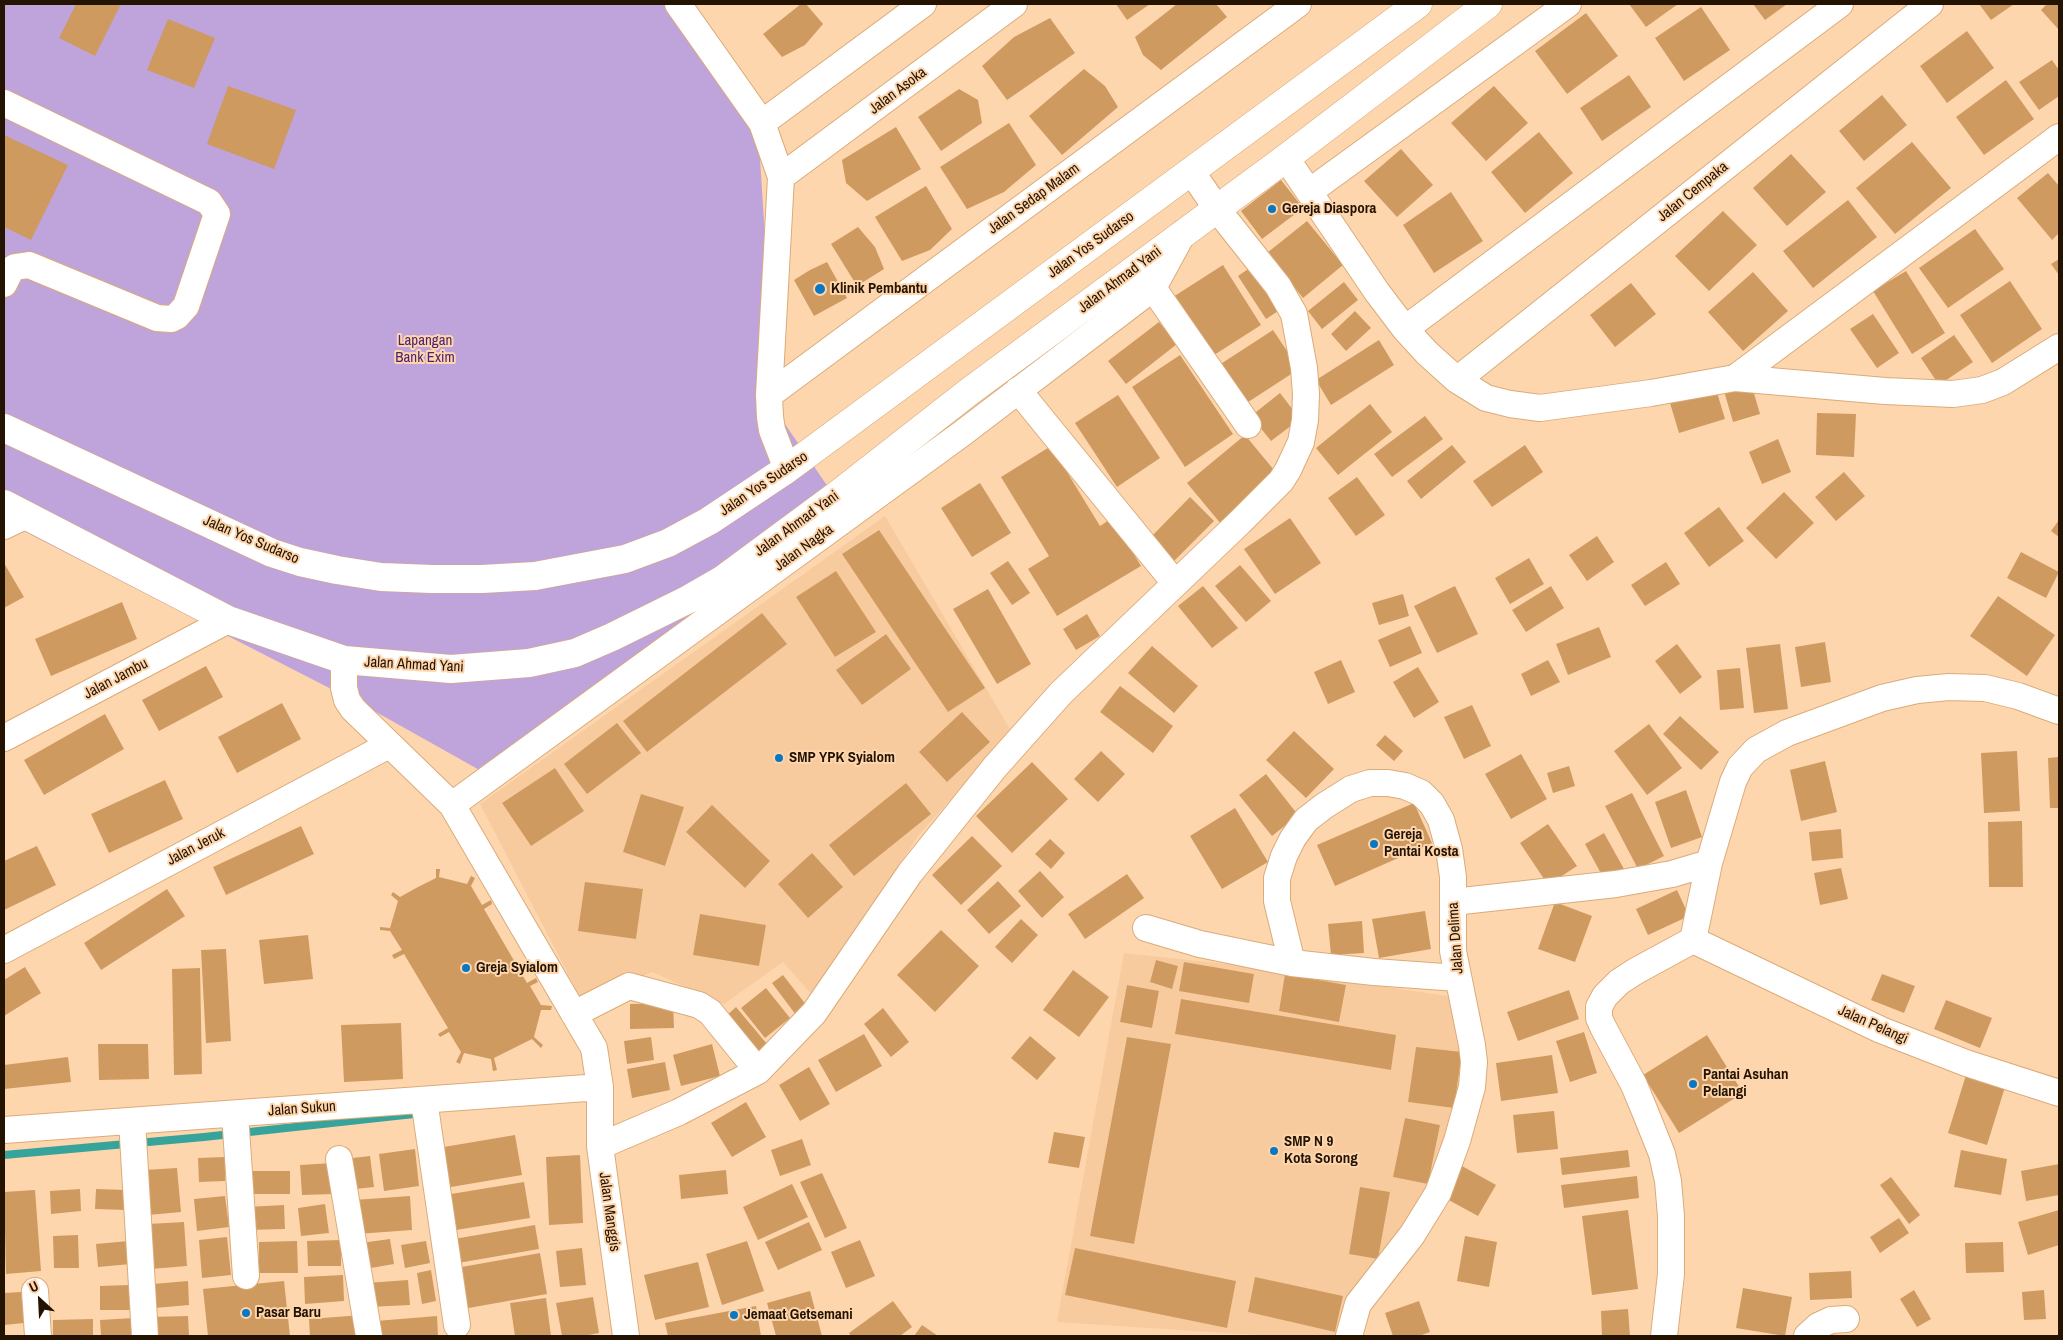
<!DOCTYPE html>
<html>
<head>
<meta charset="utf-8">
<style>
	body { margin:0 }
	#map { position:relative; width:2063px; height:1340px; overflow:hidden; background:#fed6ae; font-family:"Archivo Narrow",sans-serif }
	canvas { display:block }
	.frame { position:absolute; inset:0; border:5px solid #241301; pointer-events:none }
	.north { position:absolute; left:15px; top:1275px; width:50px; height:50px; -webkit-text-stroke:4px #fed6ae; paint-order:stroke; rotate:335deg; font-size:14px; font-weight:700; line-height:20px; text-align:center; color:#241301 }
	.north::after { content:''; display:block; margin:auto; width:18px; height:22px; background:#241301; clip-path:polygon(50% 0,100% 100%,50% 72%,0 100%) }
</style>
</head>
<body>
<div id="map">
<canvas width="2063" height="1340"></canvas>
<div class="frame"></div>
<div class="north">U</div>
</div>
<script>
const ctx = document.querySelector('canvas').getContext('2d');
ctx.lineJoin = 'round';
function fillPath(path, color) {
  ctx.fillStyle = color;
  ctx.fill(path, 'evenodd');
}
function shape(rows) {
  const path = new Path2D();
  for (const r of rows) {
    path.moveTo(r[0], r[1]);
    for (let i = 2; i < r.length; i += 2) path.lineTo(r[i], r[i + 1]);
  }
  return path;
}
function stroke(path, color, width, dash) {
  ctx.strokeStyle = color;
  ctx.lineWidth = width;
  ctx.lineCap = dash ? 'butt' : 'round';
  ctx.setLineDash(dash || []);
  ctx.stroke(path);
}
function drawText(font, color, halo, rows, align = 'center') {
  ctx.font = font + ' "Archivo Narrow",sans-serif';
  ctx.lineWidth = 4;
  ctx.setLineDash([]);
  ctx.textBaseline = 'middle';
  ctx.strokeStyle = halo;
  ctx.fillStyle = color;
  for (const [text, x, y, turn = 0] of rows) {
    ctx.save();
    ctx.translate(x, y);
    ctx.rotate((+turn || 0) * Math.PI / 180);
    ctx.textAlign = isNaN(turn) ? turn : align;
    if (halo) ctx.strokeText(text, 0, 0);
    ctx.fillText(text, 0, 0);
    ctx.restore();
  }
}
fillPath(shape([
	[885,516,1011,731,918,836,813,996,783,962,724,1004,652,972,583,1003,480,804],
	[878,530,984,688,948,712,842,554],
	[836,571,875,632,835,657,796,597],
	[762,613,786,644,647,752,623,721],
	[885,634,911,669,862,705,837,670],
	[962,712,990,742,947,782],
	[555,768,584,811,531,846,502,803],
	[641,794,684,807,665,866,623,852],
	[712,806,770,861,745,888,687,833],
	[812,854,808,918,778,884],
	[586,882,643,890,636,939,579,931],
	[700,914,766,925,759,966,693,955],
	[1124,953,1244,966,1454,997,1470,1058,1431,1190,1343,1336,1272,1336,1057,1322],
	[1156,960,1178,966,1172,988,1150,982],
	[1184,962,1254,974,1249,1003],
	[1285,975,1345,985,1339,1021,1279,1011],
	[1127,985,1159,991,1152,1028,1120,1022],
	[1182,999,1396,1035,1391,1070,1175,1034],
	[1127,1037,1170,1044,1133,1244,1090,1236],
	[1416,1047,1462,1053,1454,1108,1408,1102],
	[1405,1118,1440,1125,1428,1184,1393,1177],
	[1360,1187,1390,1192,1378,1259,1349,1254],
	[1075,1249,1236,1281,1227,1328,1065,1295],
	[1255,1277,1343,1296,1335,1332,1248,1312]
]), '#f7cb9e');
fillPath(shape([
	[4,4,671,4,758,127,776,411,850,519,483,772,376,712,4,521]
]), '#bfa3db');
stroke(shape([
	[4,1155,204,1137,423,1113]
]), '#36a49b', 8);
fillPath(shape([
	[76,4,121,4,95,56,59,38],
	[801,4,806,4,823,24,805,45,782,57,763,34],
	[1116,4,1150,4,1127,20],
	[1177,4,1216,4,1227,17,1161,70,1143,55,1135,37],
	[1629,4,1678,4,1646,27],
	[1753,4,1787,4,1765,20],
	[1979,4,2014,4,1991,20],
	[2047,4,2059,4,2059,30,2041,10],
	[1701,7,1730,50,1684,81,1655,38],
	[1586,13,1618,56,1567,94,1535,51],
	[1050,18,1075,53,1007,100,982,66,1014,37],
	[168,19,215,38,194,88,147,70],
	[1967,31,1994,68,1947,103,1920,66],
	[2052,60,2059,70,2059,96,2039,110,2019,82],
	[1084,69,1105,86,1118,107,1062,155,1029,116],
	[1629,75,1651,107,1602,141,1580,108],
	[2006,80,2034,119,1984,155,1956,117],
	[228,86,296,110,274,169,207,144],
	[1494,86,1528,123,1486,161,1451,123],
	[959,89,978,100,982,123,941,151,918,117],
	[1882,95,1907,125,1864,161,1839,131],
	[1009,123,1036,165,1004,192,967,209,940,167],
	[896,127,921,169,867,201,846,183,842,160],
	[1539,132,1573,173,1525,213,1491,172],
	[4,135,68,165,31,240,4,227],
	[1912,142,1951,188,1895,234,1856,188],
	[1401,149,1433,185,1397,217,1364,181],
	[1791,154,1826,192,1787,226,1753,188],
	[2048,173,2059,186,2059,233,2052,240,2017,198],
	[1281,180,1303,208,1262,239,1241,211],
	[926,186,952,229,930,250,902,261,875,217],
	[1451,192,1483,241,1434,273,1403,225],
	[1848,200,1877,237,1813,288,1783,251],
	[1723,211,1757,245,1709,291,1675,256],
	[1307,221,1343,265,1303,298,1267,253],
	[858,227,875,247,884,269,857,286,831,244],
	[1975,229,2004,269,1948,308,1919,268],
	[2059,259,2059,275,2051,264],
	[827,262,847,298,814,316,794,280,810,270],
	[1223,265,1261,325,1211,357,1173,297],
	[1254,265,1283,308,1266,319,1238,276],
	[1906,271,1945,333,1912,354,1873,291],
	[1753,272,1788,311,1743,351,1708,312],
	[2010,281,2042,329,1992,363,1960,315],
	[1344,282,1358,300,1322,329,1308,311],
	[1631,283,1656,314,1615,347,1590,315],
	[1355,311,1371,328,1346,351,1331,334],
	[1873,314,1899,353,1877,368,1850,329],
	[1159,322,1177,344,1126,384,1108,361],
	[1273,330,1299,369,1242,406,1216,367],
	[1954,335,1973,362,1939,385,1921,358],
	[1379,340,1394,365,1331,405,1316,380],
	[1180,355,1233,434,1185,467,1132,387],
	[1751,383,1760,414,1733,422,1724,391],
	[1716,389,1725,419,1679,433,1670,403],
	[1280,393,1300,419,1271,441,1251,416],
	[1118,395,1160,458,1117,487,1075,423],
	[1370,404,1392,432,1338,475,1316,448],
	[1817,413,1856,414,1854,457,1816,455],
	[1425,416,1443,439,1392,477,1374,454],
	[1245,435,1279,476,1221,524,1187,483],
	[1778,439,1791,472,1762,484,1749,452],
	[1452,445,1466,462,1421,499,1407,481],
	[1525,445,1543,472,1492,507,1473,481],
	[1051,446,1100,526,1112,518,1141,566,1057,616,1028,569,1049,556,1001,477],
	[1844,472,1865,496,1836,521,1815,497],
	[1357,477,1385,515,1356,536,1328,498],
	[980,483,1011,533,972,557,941,508],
	[1784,492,1814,523,1776,559,1746,528],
	[1190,497,1214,521,1173,562,1150,538],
	[1719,507,1744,541,1709,567,1684,533],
	[1290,518,1321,563,1275,594,1244,549],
	[2059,520,2059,537,2051,531],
	[879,530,985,688,948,712,842,554],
	[1597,536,1614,562,1587,581,1569,555],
	[2021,552,2059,572,2046,598,2007,578],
	[1529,558,1544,584,1510,604,1495,578],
	[1008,561,1030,593,1012,605,990,573],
	[1666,562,1680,584,1645,606,1631,585],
	[4,563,24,597,4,608],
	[1240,565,1271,601,1246,622,1215,586],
	[836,571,876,632,835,657,796,597],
	[1203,586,1238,628,1212,648,1178,606],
	[1455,586,1478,634,1437,653,1414,606],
	[1551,586,1564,608,1526,632,1512,610],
	[988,589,1031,664,997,684,953,609],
	[1403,594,1409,616,1379,625,1372,603],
	[1998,596,2055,635,2027,676,1970,636],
	[122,602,137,639,51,676,35,639],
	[762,613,787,644,647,752,623,721],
	[1087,614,1100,636,1076,650,1063,629],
	[1410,626,1422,653,1390,667,1378,640],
	[1599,627,1611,657,1568,675,1556,644],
	[886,634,911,669,862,705,836,670],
	[1825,642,1831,682,1801,687,1795,647],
	[1677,644,1702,677,1680,694,1655,661],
	[1780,644,1788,709,1754,713,1746,648],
	[1152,646,1198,686,1174,713,1128,673],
	[1341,660,1355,692,1328,704,1314,672],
	[1548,660,1560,682,1531,696,1521,674],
	[206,666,223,697,159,731,142,700],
	[1418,667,1439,702,1414,718,1393,682],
	[1740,668,1744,708,1720,710,1717,670],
	[1120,686,1173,726,1153,753,1100,712],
	[282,703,301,739,237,773,218,737],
	[1472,705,1491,746,1464,759,1444,717],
	[962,712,990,742,947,782,919,752],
	[105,714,124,749,44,795,24,760],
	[1680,716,1719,752,1701,770,1663,734],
	[617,723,641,753,587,794,564,764],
	[1649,724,1682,768,1647,795,1614,751],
	[1294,731,1334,769,1306,798,1266,760],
	[1385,735,1403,751,1394,761,1376,745],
	[1101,751,1125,774,1098,802,1074,779],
	[2017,751,2020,811,1984,813,1981,753],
	[1521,754,1547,799,1511,819,1485,774],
	[2059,757,2059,808,2050,808,2048,758],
	[1825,761,1837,812,1801,821,1790,770],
	[1032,762,1068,799,1012,853,976,816],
	[1569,766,1575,786,1553,793,1547,773],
	[555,768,584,811,531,846,502,803],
	[1266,774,1298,815,1272,836,1239,795],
	[165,780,183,819,109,853,91,814],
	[906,783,931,814,854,876,829,845],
	[1686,790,1702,837,1671,848,1655,802],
	[1632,793,1664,856,1638,869,1605,806],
	[641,794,684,807,665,866,623,852],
	[1414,803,1432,843,1335,886,1317,845],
	[712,805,770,861,745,888,686,832],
	[1235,808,1268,862,1222,889,1190,836],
	[2022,821,2023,887,1989,887,1988,822],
	[1548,824,1577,866,1548,885,1520,843],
	[301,826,314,854,226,895,213,867],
	[1841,829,1843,858,1812,861,1809,832],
	[1604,833,1624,869,1604,879,1585,844],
	[972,836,1002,866,961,905,932,875],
	[1050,839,1065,853,1051,869,1035,854],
	[37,846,56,885,4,910,4,861],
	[812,853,843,887,808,918,778,884],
	[1841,868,1848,899,1820,905,1814,873],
	[436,869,440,869,439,877,467,884,471,876,475,878,471,886,482,905,491,900,492,904,484,909,527,983,536,978,538,982,530,986,541,1005,552,1006,551,1010,541,1010,534,1037,543,1045,541,1048,532,1039,494,1058,497,1070,493,1071,491,1059,464,1053,460,1064,456,1062,461,1052,449,1032,440,1037,438,1034,448,1028,404,954,394,959,392,955,402,950,390,931,380,930,380,927,390,928,398,901,391,895,393,892,400,897,418,887,436,878],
	[1040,871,1064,897,1042,918,1018,891],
	[1127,874,1144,898,1085,939,1068,914],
	[998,881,1021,906,989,934,967,910],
	[585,882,643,889,636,939,578,931],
	[167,889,185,916,101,970,84,943],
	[1677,890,1689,916,1648,935,1636,909],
	[1555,902,1592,916,1575,962,1538,949],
	[1425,911,1431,949,1379,958,1372,919],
	[700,914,766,925,759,966,693,955],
	[1021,919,1038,935,1012,963,995,947],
	[1362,921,1364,953,1331,955,1328,924],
	[941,930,979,966,935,1012,897,975],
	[308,935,313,979,264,984,259,940],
	[226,949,231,1041,206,1043,201,950],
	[1156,960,1178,966,1172,989,1150,982],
	[1184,962,1254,974,1249,1003,1179,991],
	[25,967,41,993,4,1016,4,980],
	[200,968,202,1074,174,1075,172,969],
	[1073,970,1109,997,1079,1037,1043,1010],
	[1285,974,1346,985,1339,1022,1279,1011],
	[1882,974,1915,986,1904,1013,1871,1000],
	[783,975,807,1006,796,1015,772,983],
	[1127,985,1159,991,1152,1028,1120,1022],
	[766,988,790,1018,765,1038,741,1008],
	[1569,990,1579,1019,1518,1041,1507,1012],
	[1181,999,1396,1035,1391,1070,1175,1034],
	[1946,1000,1992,1018,1980,1048,1934,1029],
	[673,1003,674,1028,630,1029,630,1004],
	[736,1007,767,1044,756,1053,725,1017],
	[883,1008,909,1042,891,1057,864,1024],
	[401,1023,403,1079,344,1082,341,1025],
	[1584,1032,1597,1073,1570,1082,1556,1041],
	[864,1034,882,1066,836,1092,818,1060],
	[1707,1035,1743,1093,1679,1133,1643,1075],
	[1030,1036,1056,1058,1037,1080,1011,1058],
	[651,1037,654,1060,627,1064,624,1041],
	[1127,1037,1171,1044,1134,1244,1090,1236],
	[98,1044,148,1044,149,1079,99,1080],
	[712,1044,720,1076,681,1086,673,1055],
	[1416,1047,1462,1052,1454,1108,1408,1102],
	[1552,1055,1558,1093,1501,1101,1496,1063],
	[68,1057,71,1082,4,1089,4,1065],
	[665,1062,670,1090,632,1098,627,1069],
	[809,1067,830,1104,800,1121,779,1085],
	[1966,1075,2005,1087,1987,1145,1948,1133],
	[746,1102,766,1137,732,1157,711,1123],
	[1554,1111,1558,1149,1517,1153,1513,1115],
	[1405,1118,1440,1125,1428,1184,1393,1177],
	[1054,1132,1085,1137,1079,1168,1048,1163],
	[515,1135,522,1175,439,1189,432,1149],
	[802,1139,811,1165,780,1176,771,1150],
	[415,1149,419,1186,384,1191,379,1154],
	[1628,1150,1630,1167,1562,1175,1560,1158],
	[1961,1150,2007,1159,2001,1195,1954,1187],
	[580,1155,583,1223,549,1225,546,1157],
	[370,1156,374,1187,346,1190,344,1159],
	[225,1157,225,1181,199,1182,198,1158],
	[333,1163,335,1194,302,1195,300,1165],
	[2059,1164,2059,1195,2026,1201,2021,1171],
	[1462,1166,1496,1185,1478,1216,1445,1198],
	[177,1168,181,1212,148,1215,144,1170],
	[726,1170,728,1194,681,1199,679,1175],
	[250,1171,290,1171,290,1194,250,1194],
	[822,1173,847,1228,825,1238,800,1182],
	[1637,1176,1639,1198,1564,1208,1561,1185],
	[1891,1177,1920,1215,1909,1224,1880,1185],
	[524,1182,530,1218,450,1231,445,1195],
	[792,1184,808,1217,758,1240,743,1207],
	[1360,1187,1390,1192,1378,1259,1349,1254],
	[80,1189,81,1211,51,1214,50,1191],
	[96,1189,128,1190,127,1210,95,1209],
	[35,1190,41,1271,6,1274,4,1192],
	[225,1196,229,1227,197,1231,194,1199],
	[410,1196,412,1230,357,1234,354,1200],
	[325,1204,329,1233,301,1236,298,1208],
	[284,1205,285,1229,246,1230,246,1207],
	[1628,1210,1638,1289,1592,1295,1582,1216],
	[2059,1210,2059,1245,2028,1255,2018,1222],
	[1899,1218,1909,1233,1880,1253,1870,1237],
	[184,1222,187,1266,151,1269,148,1224],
	[809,1222,822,1250,778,1270,765,1242],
	[535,1225,539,1249,458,1263,454,1239],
	[78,1235,79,1268,54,1268,53,1236],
	[1465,1236,1497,1242,1489,1287,1457,1281],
	[227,1237,231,1275,202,1278,199,1240],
	[390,1239,394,1264,365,1269,361,1243],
	[341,1240,341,1266,308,1266,307,1241],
	[860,1240,875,1276,846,1288,831,1252],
	[129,1241,131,1264,98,1267,96,1244],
	[297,1241,298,1273,259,1273,259,1242],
	[426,1241,430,1263,405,1268,401,1245],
	[747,1241,764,1291,722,1305,706,1254],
	[2003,1242,2004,1272,1966,1273,1965,1243],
	[582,1248,586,1285,560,1287,556,1251],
	[1075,1248,1236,1281,1227,1328,1065,1295],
	[540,1253,547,1294,463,1309,456,1268],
	[698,1262,709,1307,655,1320,644,1275],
	[431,1270,436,1301,422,1304,417,1273],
	[1851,1271,1852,1298,1810,1300,1809,1273],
	[343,1275,344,1301,305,1304,304,1277],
	[1255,1277,1343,1296,1335,1332,1248,1312],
	[408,1280,410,1305,368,1307,367,1283],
	[188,1281,189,1305,155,1308,153,1284],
	[284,1281,290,1336,208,1336,203,1289],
	[129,1285,130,1310,100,1310,100,1286],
	[1743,1288,1792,1297,1785,1336,1736,1328],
	[1914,1290,1931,1319,1917,1327,1900,1299],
	[2044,1290,2046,1319,2024,1320,2022,1292],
	[810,1291,822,1336,776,1336,767,1303],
	[21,1292,24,1323,4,1325,4,1293],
	[593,1297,599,1333,583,1336,562,1336,556,1303],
	[546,1298,551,1336,515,1336,510,1303],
	[893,1301,912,1327,900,1336,851,1336,849,1333],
	[1419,1301,1430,1332,1419,1336,1393,1336,1385,1313],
	[756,1306,761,1336,668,1336,665,1323],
	[1628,1309,1630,1336,1602,1336,1601,1311],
	[362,1315,364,1336,310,1336,309,1319],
	[188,1316,189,1336,151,1336,150,1317],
	[437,1316,438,1336,378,1336,376,1321],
	[134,1318,135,1336,101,1336,100,1320],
	[93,1319,93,1336,53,1336,53,1320],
	[922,1325,938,1336,914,1336]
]), '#cf9a60');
const minor = shape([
	[678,4,762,123,781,177,769,395,770,417,772,430,787,469],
	[4,103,209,202,217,214,186,306,177,316,171,319,157,318,29,265,15,267,11,270,4,284],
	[762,123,923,4],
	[1286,158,1377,292,1405,329,1427,353,1457,380,1486,398,1510,404,1540,408,1651,393,1735,378,1885,391,1953,394,1982,390,2003,382,2059,347],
	[781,177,1014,4],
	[1309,192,1568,4],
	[1153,288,1248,425],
	[1405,329,1840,4],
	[1735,378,2059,137],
	[1457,380,1930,4],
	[1018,390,1175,583],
	[769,395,1298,4],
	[4,526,25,516],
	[344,660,344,688,347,700,353,709,452,805,594,1048,600,1087,600,1146,626,1336],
	[4,738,228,620],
	[452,805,960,435,1153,288,1183,233],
	[1453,902,1616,884,1672,874,1709,863],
	[1146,928,1200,944,1292,963,1374,972,1458,978],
	[1693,940,1881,1030,1966,1063,2059,1093],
	[4,950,389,745],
	[1292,963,1277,901,1277,878,1284,856,1293,838,1306,820,1324,806,1351,789,1370,783,1388,783,1405,786,1421,793,1432,804,1441,820,1449,849,1453,877,1453,951,1472,1045,1474,1062,1472,1087,1457,1141,1438,1193,1412,1235,1358,1304,1349,1336],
	[574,1014,629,986,699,1005,710,1012,758,1071],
	[424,1100,457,1325],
	[235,1114,246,1276],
	[132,1121,145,1336],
	[4,1130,600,1087],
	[600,1146,679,1112,758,1071,814,1013,910,873,995,767,1061,693,1240,522,1281,481,1288,470,1301,442,1305,420,1306,394,1304,368,1294,314,1278,286,1217,209,1191,171],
	[339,1159,369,1336],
	[35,1291,38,1336],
	[1664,1336,1671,1274,1671,1216,1668,1181,1662,1154,1646,1114,1634,1085,1603,1027,1599,1018,1599,1007,1605,996,1619,982,1636,971,1693,940,1709,863,1733,782,1740,767,1756,750,1787,733,1882,698,1917,690,1949,687,1985,688,2018,696,2059,711],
	[1807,1336,1818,1326,1831,1320,1846,1319]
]);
const highway = shape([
	[4,428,272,553,300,562,337,570,381,577,432,579,482,579,535,576,625,559,668,543,709,521,787,469,1418,4],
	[4,504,228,620,344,660,451,669,529,663,575,653,612,637,689,599,722,580,837,495,970,391,1286,158,1488,4]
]);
stroke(minor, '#dbab79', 28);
stroke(highway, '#dbab79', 29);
stroke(minor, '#fff', 26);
stroke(highway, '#fff', 28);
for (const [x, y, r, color] of [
	[1272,209,5,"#0a77c2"],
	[820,289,6,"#0a77c2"],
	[779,758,5,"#0a77c2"],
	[1374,844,5,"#0a77c2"],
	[466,968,5,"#0a77c2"],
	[1693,1084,5,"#0a77c2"],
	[1274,1151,5,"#0a77c2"],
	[246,1313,5,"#0a77c2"],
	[734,1315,5,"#0a77c2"]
]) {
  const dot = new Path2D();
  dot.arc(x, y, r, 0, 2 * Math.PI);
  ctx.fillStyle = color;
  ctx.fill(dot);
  stroke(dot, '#fed6ae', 2);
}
drawText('15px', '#241301', '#fed6ae', [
	["Jalan Asoka",898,91,-37],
	["Jalan Cempaka",1693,192,-39],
	["Jalan Sedap Malam",1034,199,-36],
	["Jalan Yos Sudarso",1091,245,-36],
	["Jalan Ahmad Yani",1120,280,-37],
	["Jalan Yos Sudarso",764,484,-34],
	["Jalan Ahmad Yani",797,524,-36],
	["Jalan Yos Sudarso",251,540,23],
	["Jalan Nagka",804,548,-36],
	["Jalan Ahmad Yani",414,665,3],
	["Jalan Jambu",116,679,-28],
	["Jalan Jeruk",196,847,-28],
	["Jalan Delima",1456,938,-94],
	["Jalan Pelangi",1873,1025,24],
	["Jalan Sukun",302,1109,-4],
	["Jalan Manggis",609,1212,82]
]);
drawText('bold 15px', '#241301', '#fed6ae', [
	["Gereja Diaspora",1282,209],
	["Klinik Pembantu",831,289],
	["SMP YPK Syialom",789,758],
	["Gereja",1384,835],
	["Pantai Kosta",1384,852],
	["Greja Syialom",476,968],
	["Pantai Asuhan",1703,1075],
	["Pelangi",1703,1092],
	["SMP N 9",1284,1142],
	["Kota Sorong",1284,1159],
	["Pasar Baru",256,1313],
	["Jemaat Getsemani",744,1315]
], 'left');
drawText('15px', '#4e236f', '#fed6ae', [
	["Lapangan",425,341],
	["Bank Exim",425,358]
]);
</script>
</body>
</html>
